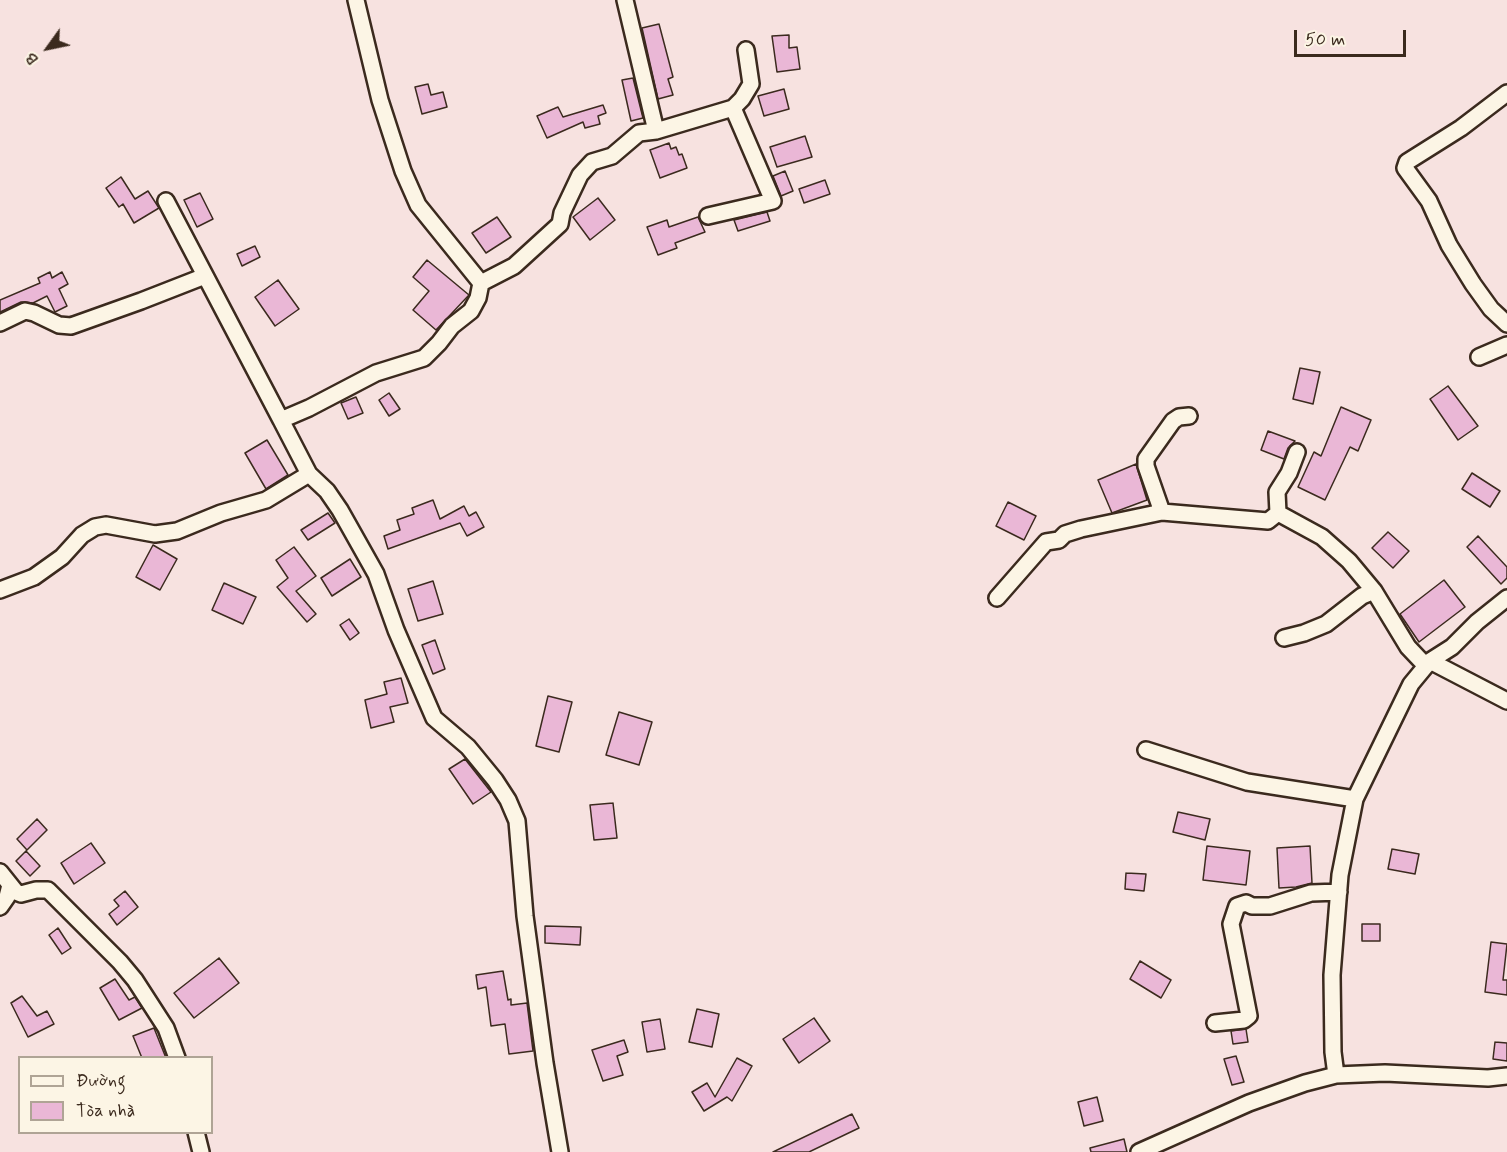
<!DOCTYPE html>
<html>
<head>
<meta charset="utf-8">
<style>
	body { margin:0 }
	#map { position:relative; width:1507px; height:1152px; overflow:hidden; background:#f7e2e0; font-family:Mynerve,sans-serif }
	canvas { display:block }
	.legend { position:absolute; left:18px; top:1056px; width:195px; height:78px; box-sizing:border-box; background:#fcf5e5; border:2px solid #afa495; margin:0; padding:8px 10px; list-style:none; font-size:18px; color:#3b2a1e }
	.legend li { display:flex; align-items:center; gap:12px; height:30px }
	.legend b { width:30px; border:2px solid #afa495 }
	.north { position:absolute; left:18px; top:18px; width:60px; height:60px; -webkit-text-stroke:4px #fcf5e5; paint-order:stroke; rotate:237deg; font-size:16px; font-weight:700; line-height:24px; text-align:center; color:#3b2a1e }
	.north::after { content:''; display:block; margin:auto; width:21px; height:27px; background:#3b2a1e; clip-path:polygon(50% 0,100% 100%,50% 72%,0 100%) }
	.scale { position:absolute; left:1294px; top:30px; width:112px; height:27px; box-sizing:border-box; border:3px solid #3b2a1e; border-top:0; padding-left:8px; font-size:18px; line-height:21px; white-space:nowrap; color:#3b2a1e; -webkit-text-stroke:4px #fcf5e5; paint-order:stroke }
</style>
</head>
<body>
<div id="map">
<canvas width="1507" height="1152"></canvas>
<ul class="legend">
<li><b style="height:8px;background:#fcf5e5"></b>Đường</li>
<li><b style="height:16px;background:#eab7d6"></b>Tòa nhà</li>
</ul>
<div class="north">B</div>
<div class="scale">50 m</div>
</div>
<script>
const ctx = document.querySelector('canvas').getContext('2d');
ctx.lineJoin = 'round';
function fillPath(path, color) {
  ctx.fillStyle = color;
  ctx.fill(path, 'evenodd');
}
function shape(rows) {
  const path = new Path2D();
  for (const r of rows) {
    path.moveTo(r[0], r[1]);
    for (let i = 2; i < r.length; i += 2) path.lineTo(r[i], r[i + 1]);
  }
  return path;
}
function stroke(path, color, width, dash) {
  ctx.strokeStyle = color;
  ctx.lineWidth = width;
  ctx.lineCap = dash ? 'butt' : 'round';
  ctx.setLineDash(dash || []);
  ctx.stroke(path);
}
const building = shape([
	[659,24,673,77,668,79,673,95,658,99,642,28,659,24],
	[789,35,789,48,797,47,800,69,777,72,772,36,789,35],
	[633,78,643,118,631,121,622,80,633,78],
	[428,84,431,95,443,92,447,107,422,114,415,87,428,84],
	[784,89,789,109,764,116,758,96,784,89],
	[603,105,606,113,598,116,600,124,585,128,583,122,547,138,537,116,558,107,563,117,603,105],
	[805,136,812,157,777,167,770,147,805,136],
	[669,143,671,149,676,147,679,155,682,154,687,168,660,178,650,150,669,143],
	[785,171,793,191,781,196,773,176,785,171],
	[121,177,135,199,148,191,159,208,134,223,123,204,119,207,106,188,121,177],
	[825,180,830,194,804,203,799,189,825,180],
	[200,193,213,219,197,227,184,200,200,193],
	[598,198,615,220,590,240,573,217,598,198],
	[767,212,770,221,738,231,734,220,767,212],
	[497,217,511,237,486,253,472,233,497,217],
	[698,217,705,232,675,243,677,248,658,255,647,227,667,220,669,227,698,217],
	[255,246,260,257,242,266,237,254,255,246],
	[427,260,469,295,436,330,413,310,429,291,413,277,427,260],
	[50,272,52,278,62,272,68,284,59,289,67,306,55,312,47,296,33,303,21,302,0,312,0,300,40,283,38,278,50,272],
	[278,280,299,309,275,326,255,297,278,280],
	[1300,368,1320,372,1313,404,1293,399,1300,368],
	[1448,386,1478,426,1458,440,1430,399,1448,386],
	[389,393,400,409,389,416,379,400,389,393],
	[356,397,363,413,348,419,341,403,356,397],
	[1341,407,1371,420,1358,451,1350,447,1325,500,1298,487,1314,452,1321,456,1341,407],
	[1268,431,1295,441,1288,448,1284,459,1261,450,1268,431],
	[267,440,288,475,266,489,245,453,267,440],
	[1136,464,1147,500,1112,513,1098,480,1136,464],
	[1472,473,1500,491,1490,507,1462,489,1472,473],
	[433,500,440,519,464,506,469,516,476,512,484,527,467,536,460,523,388,549,384,536,400,530,397,520,414,514,412,508,433,500],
	[1008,502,1036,516,1024,540,996,526,1008,502],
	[328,513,335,523,308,540,301,530,328,513],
	[1388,532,1409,551,1393,568,1372,548,1388,532],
	[1478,536,1507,567,1507,578,1501,584,1467,547,1478,536],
	[153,545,177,559,160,590,136,577,153,545],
	[294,547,316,576,296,591,316,614,307,622,277,587,288,578,276,560,294,547],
	[350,559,361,577,332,596,321,578,350,559],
	[1444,580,1465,607,1419,642,1400,614,1444,580],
	[433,581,443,614,418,621,408,589,433,581],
	[224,583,256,597,243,624,212,610,224,583],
	[349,619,359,633,350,640,340,625,349,619],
	[435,640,445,669,433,674,422,645,435,640],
	[401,678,408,703,390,707,394,722,371,728,365,700,387,694,384,682,401,678],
	[548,696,572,702,559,752,536,746,548,696],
	[619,712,652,722,639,765,606,755,619,712],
	[465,759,491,792,473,804,449,769,465,759],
	[613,803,617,838,594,840,590,805,613,803],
	[1178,812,1210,819,1205,840,1173,832,1178,812],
	[37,819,47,830,27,850,17,839,37,819],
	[91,843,105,863,74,884,61,863,91,843],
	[1207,846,1250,851,1246,885,1203,880,1207,846],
	[1310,846,1312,883,1296,887,1279,888,1277,848,1310,846],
	[1392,849,1419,854,1415,874,1388,869,1392,849],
	[26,851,40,866,30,876,16,861,26,851],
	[1126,873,1146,874,1144,891,1125,889,1126,873],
	[125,891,138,907,117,925,109,914,119,906,114,900,125,891],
	[1362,924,1380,924,1380,941,1362,941,1362,924],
	[545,926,581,927,580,945,545,943,545,926],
	[58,928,71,948,62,954,49,935,58,928],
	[1491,942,1507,944,1503,980,1507,980,1507,995,1485,992,1491,942],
	[219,958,239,983,194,1018,174,993,219,958],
	[1140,961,1171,980,1161,998,1130,979,1140,961],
	[503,971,508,1000,511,999,511,1005,527,1003,533,1051,509,1054,505,1024,491,1026,486,987,478,989,476,975,503,971],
	[115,979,129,1000,135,997,142,1008,119,1020,100,988,115,979],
	[22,996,37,1016,47,1011,54,1024,28,1037,11,1003,22,996],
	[697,1009,719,1014,712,1047,689,1042,697,1009],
	[814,1018,830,1041,799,1063,783,1039,814,1018],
	[660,1019,665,1049,647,1052,642,1022,660,1019],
	[154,1028,166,1058,142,1058,133,1036,154,1028],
	[1246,1029,1248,1042,1233,1044,1231,1031,1246,1029],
	[624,1040,628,1052,617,1056,623,1075,603,1081,592,1050,624,1040],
	[1495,1042,1507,1043,1507,1061,1493,1059,1495,1042],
	[1236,1056,1244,1082,1232,1085,1224,1059,1236,1056],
	[737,1058,752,1066,732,1101,727,1097,704,1111,692,1092,707,1083,715,1097,737,1058],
	[1097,1097,1103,1121,1084,1126,1078,1102,1097,1097],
	[852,1114,859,1128,809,1152,773,1152,852,1114],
	[1124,1139,1127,1152,1091,1152,1090,1148,1124,1139]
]);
fillPath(building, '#eab7d6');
stroke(building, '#3b2a1e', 1.5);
const street = shape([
	[356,0,380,100,403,171,418,205,481,283],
	[625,0,656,131],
	[1507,93,1461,128,1407,162,1405,168,1429,201,1449,245,1473,284,1491,309,1507,324],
	[166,201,281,420],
	[708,216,773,201,733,108],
	[0,323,25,311,34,313,59,325,71,326,141,301,205,276],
	[1479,357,1507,345],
	[1162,512,1146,466,1146,459,1173,421,1179,417,1189,416],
	[1278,513,1277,492,1289,473,1297,452],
	[0,590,34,577,62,557,82,535,95,527,106,525,155,534,177,531,221,513,266,500,309,474],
	[997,598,1046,542,1059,540,1065,534,1081,529,1162,512,1268,521,1278,513,1322,537,1349,561,1374,591,1408,647,1426,666],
	[1284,638,1304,633,1326,624,1362,596,1374,591],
	[1430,661,1507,701],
	[1146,750,1247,782,1355,799],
	[0,872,16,892,21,894,36,890,48,890,120,962,135,980,166,1028,177,1058],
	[0,907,7,897,10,885],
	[1215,1023,1244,1020,1249,1016,1231,924,1237,906,1246,903,1252,906,1270,906,1311,893,1339,892],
	[1336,1075,1333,1052,1332,975,1340,875,1355,799,1411,684,1430,661,1452,647,1477,622,1507,598],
	[196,1132,201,1152],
	[560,1152,545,1063,525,916,517,821,508,800,495,780,468,747,434,718,396,630,376,574,340,510,327,491,309,474,281,420,309,408,376,373,424,358,439,343,452,326,471,311,478,298,481,283,514,266,560,224,562,213,580,175,592,162,612,156,639,133,656,131,733,108,742,99,751,84,746,50],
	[1139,1152,1249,1103,1305,1083,1336,1075,1385,1073,1488,1078,1507,1076]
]);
stroke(street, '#3b2a1e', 20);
stroke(street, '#fcf5e5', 15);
</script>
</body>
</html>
